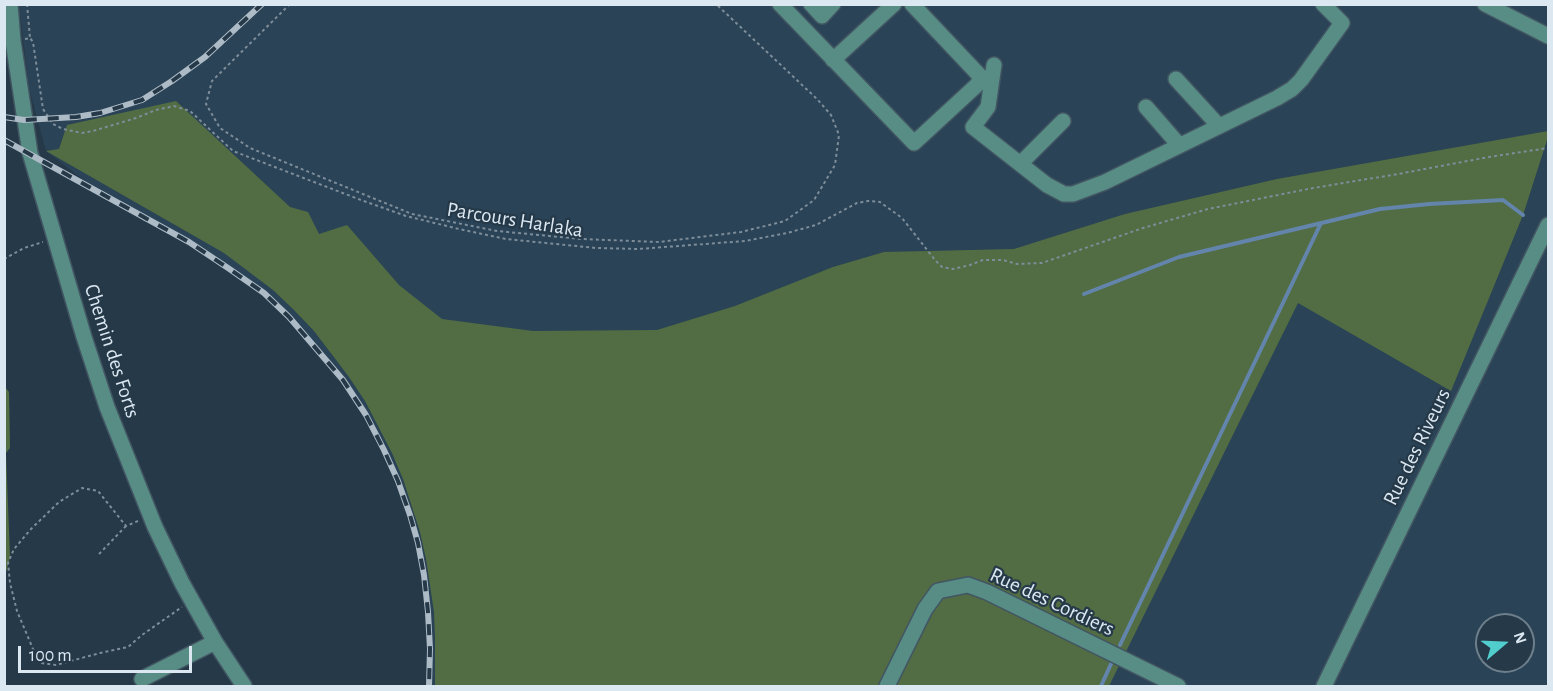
<!DOCTYPE html>
<html>
<head>
<meta charset="utf-8">
<style>
	body { margin:0 }
	#map { position:relative; width:1553px; height:691px; overflow:hidden; background:#253948; font-family:"Alegreya Sans",sans-serif }
	canvas { display:block }
	.frame { position:absolute; inset:0; border:6px solid #dbe7f1; pointer-events:none }
	.north { position:absolute; left:1475px; top:613px; width:60px; height:60px; box-sizing:border-box; background:#253948; border:2px solid #6e7f8c; border-radius:50%; rotate:71deg; font-size:16px; font-weight:700; line-height:24px; text-align:center; color:#dbe7f1 }
	.north::after { content:''; display:block; margin:auto; width:21px; height:27px; background:#52cdce; clip-path:polygon(50% 0,100% 100%,50% 72%,0 100%) }
	.scale { position:absolute; left:18px; top:646px; width:174px; height:27px; box-sizing:border-box; border:3px solid #dbe7f1; border-top:0; padding-left:8px; font-size:18px; line-height:21px; white-space:nowrap; color:#dbe7f1; -webkit-text-stroke:4px #253948; paint-order:stroke }
</style>
</head>
<body>
<div id="map">
<canvas width="1553" height="691"></canvas>
<div class="frame"></div>
<div class="north">N</div>
<div class="scale">100 m</div>
</div>
<script>
const ctx = document.querySelector('canvas').getContext('2d');
ctx.lineJoin = 'round';
function fillPath(path, color) {
  ctx.fillStyle = color;
  ctx.fill(path, 'evenodd');
}
function shape(rows) {
  const path = new Path2D();
  for (const r of rows) {
    path.moveTo(r[0], r[1]);
    for (let i = 2; i < r.length; i += 2) path.lineTo(r[i], r[i + 1]);
  }
  return path;
}
function stroke(path, color, width, dash) {
  ctx.strokeStyle = color;
  ctx.lineWidth = width;
  ctx.lineCap = dash ? 'butt' : 'round';
  ctx.setLineDash(dash || []);
  ctx.stroke(path);
}
function drawText(font, color, halo, rows, align = 'center') {
  ctx.font = font + ' "Alegreya Sans",sans-serif';
  ctx.lineWidth = 4.5;
  ctx.setLineDash([]);
  ctx.textBaseline = 'middle';
  ctx.strokeStyle = halo;
  ctx.fillStyle = color;
  for (const [text, x, y, turn = 0] of rows) {
    ctx.save();
    ctx.translate(x, y);
    ctx.rotate((+turn || 0) * Math.PI / 180);
    ctx.textAlign = isNaN(turn) ? turn : align;
    if (halo) ctx.strokeText(text, 0, 0);
    ctx.fillText(text, 0, 0);
    ctx.restore();
  }
}
fillPath(shape([
	[19,5,1548,5,1548,686,429,686,430,649,428,612,424,575,410,515,398,481,366,415,343,380,318,349,289,317,264,293,228,268,189,242,98,191,46,151,29,88],
	[1487,625,1523,625,1523,661,1487,661]
]), '#2a4356');
fillPath(shape([
	[176,101,290,207,308,212,319,234,347,225,399,285,442,319,533,331,657,330,735,306,833,267,884,252,1014,249,1125,214,1277,179,1548,131,1548,137,1523,215,1451,391,1298,303,1109,686,435,686,435,638,434,612,426,559,420,532,403,479,392,453,365,401,349,377,314,331,294,310,273,290,224,253,46,151,59,149,67,125],
	[5,387,9,392,10,448,6,453,10,557,5,576]
]), '#526d43');
stroke(shape([
	[1084,294,1179,257,1380,209,1429,204,1503,200,1523,215],
	[1120,645,1321,223],
	[1101,686,1111,664]
]), '#6384ab', 4);
const minor = shape([
	[10,4,13,41,30,153,84,337,107,407,155,527,182,583,215,642,244,686],
	[780,4,914,143,978,84,980,76,912,4],
	[811,4,822,16,833,4],
	[1485,4,1548,36],
	[833,60,894,4],
	[994,65,988,107,973,127,1047,185,1064,194,1073,194,1105,182,1277,98,1292,89,1301,80,1342,23,1323,4],
	[1176,79,1219,126],
	[1146,107,1179,145],
	[1020,164,1063,121],
	[142,679,215,642],
	[887,686,925,609,938,591,968,585,987,592,1178,686],
	[1324,686,1548,225]
]);
stroke(minor, '#425563', 18);
stroke(shape([
	[27,4,30,38],
	[290,4,212,81,206,104,220,128,250,148,412,214,497,231,581,239,659,242,741,232,785,221,814,200,835,165,839,135,831,115,817,99,716,4],
	[25,39,30,38,33,42,43,109,53,124,63,129,82,133,93,131,136,118,156,110,174,106,190,111,233,151,361,200,406,216,459,229,506,239,596,248,638,249,745,241,787,233,816,225,857,203,868,201,880,202,902,218,935,260,942,267,953,269,970,265,983,260,1003,260,1017,264,1042,263,1143,228,1208,209,1313,188,1398,174,1489,157,1548,148],
	[4,259,24,248,43,242],
	[138,521,126,526,98,491,82,488,59,502,31,529,14,549,8,563,10,583,17,611,33,649,41,663,56,665,100,653,128,647,142,635,182,607],
	[99,554,126,526]
]), '#7d8d9a', 2, [3, 3]);
stroke(minor, '#578d84', 15);
const rail = shape([
	[4,117,24,120,76,117,100,113,142,100,172,81,205,57,262,4],
	[4,140,189,242,228,268,264,293,289,317,343,380,366,415,384,450,398,481,410,515,418,543,424,575,428,612,430,649,429,686]
]);
stroke(rail, '#adbbc6', 6);
stroke(rail, '#253948', 4, [11]);
drawText('21px', '#dbe7f1', '#253948', [
	["Parcours Harlaka",515,220,9],
	["Chemin des Forts",112,351,72],
	["Rue des Riveurs",1417,447,-64],
	["Rue des Cordiers",1052,602,25]
]);
</script>
</body>
</html>
